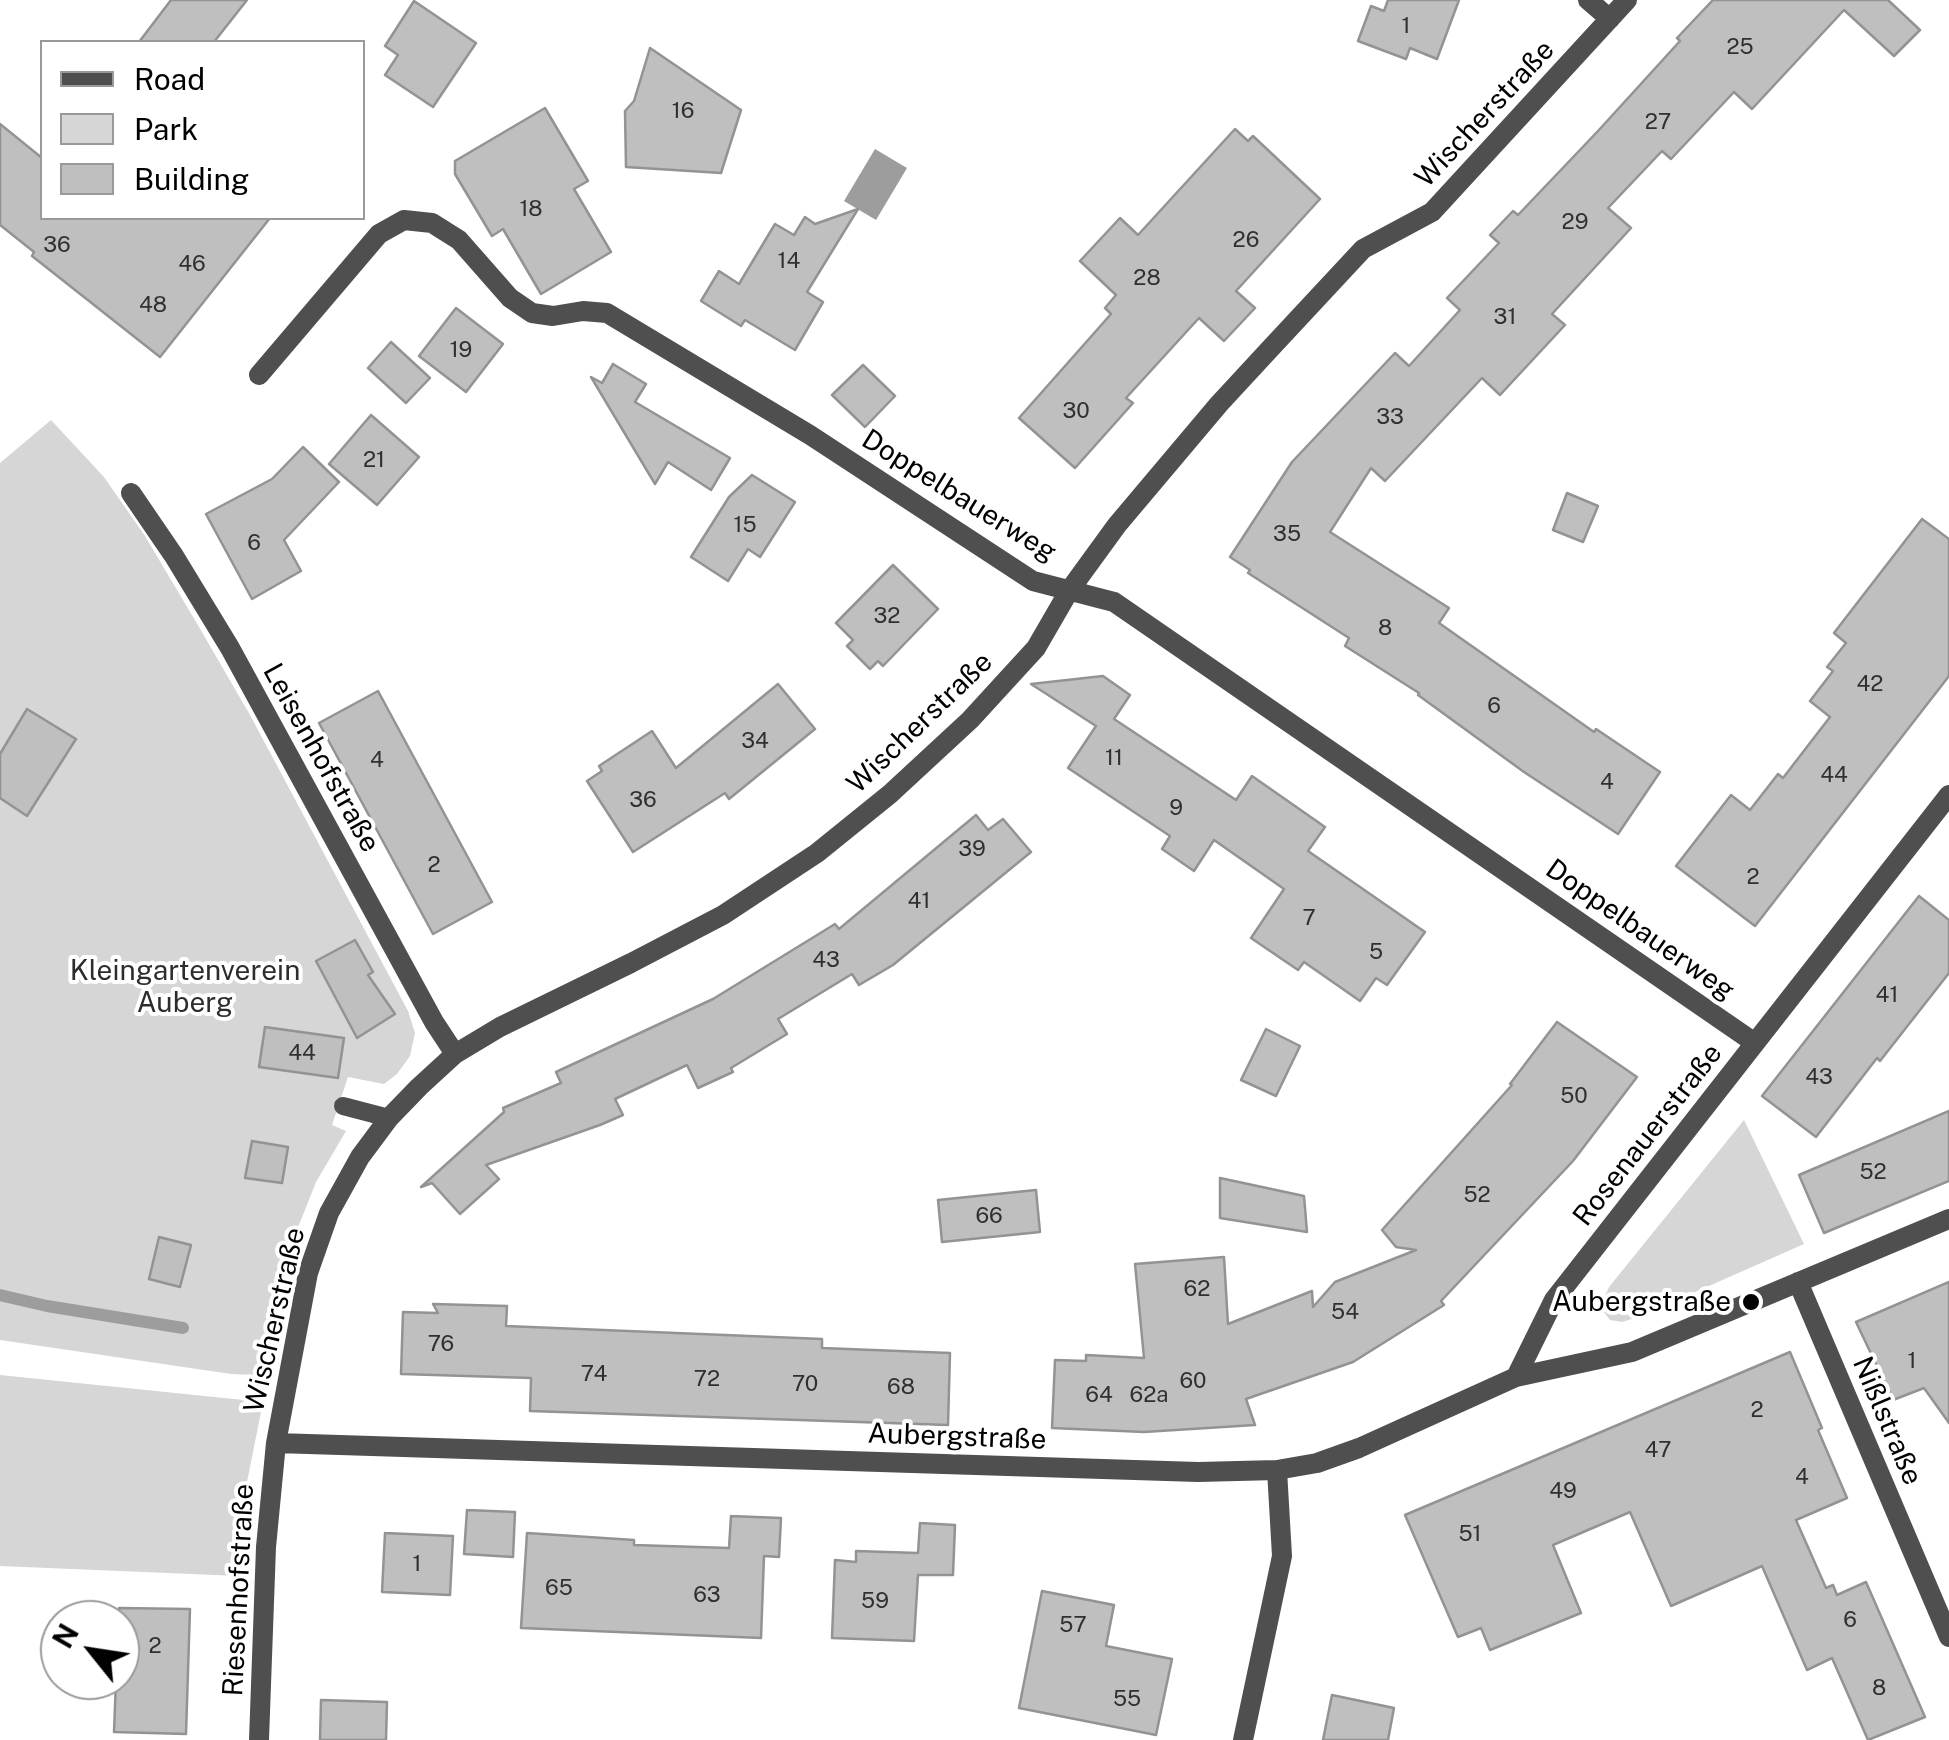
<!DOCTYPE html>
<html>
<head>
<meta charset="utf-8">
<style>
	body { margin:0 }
	#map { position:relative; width:1949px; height:1740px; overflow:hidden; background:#fff; font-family:"Public Sans",sans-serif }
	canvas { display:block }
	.legend { position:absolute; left:40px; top:40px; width:325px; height:180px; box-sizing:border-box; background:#fff; border:2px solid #999; margin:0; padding:12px 18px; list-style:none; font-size:30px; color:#000 }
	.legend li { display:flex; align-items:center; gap:20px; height:50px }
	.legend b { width:50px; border:2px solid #999 }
	.north { position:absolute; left:40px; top:1600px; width:100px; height:100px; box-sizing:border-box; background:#fff; border:2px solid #999; border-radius:50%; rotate:300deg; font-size:28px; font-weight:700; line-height:40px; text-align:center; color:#000 }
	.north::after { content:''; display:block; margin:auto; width:35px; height:45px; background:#000; clip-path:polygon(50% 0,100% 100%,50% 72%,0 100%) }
</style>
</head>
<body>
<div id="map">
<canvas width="1949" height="1740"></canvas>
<ul class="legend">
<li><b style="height:12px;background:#4f4f4f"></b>Road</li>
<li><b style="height:28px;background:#d6d6d6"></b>Park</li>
<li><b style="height:28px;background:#bfbfbf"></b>Building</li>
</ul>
<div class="north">N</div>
</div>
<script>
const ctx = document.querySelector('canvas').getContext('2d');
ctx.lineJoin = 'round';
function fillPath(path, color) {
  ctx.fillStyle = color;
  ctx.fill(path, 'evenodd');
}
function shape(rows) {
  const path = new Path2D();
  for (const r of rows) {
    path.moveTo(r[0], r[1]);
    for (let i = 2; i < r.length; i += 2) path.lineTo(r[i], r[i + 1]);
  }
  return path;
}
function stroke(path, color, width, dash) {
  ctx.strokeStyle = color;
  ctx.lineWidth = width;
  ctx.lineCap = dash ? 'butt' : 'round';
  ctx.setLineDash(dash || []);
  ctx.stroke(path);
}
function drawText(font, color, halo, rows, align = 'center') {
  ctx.font = font + ' "Public Sans",sans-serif';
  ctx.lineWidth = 8;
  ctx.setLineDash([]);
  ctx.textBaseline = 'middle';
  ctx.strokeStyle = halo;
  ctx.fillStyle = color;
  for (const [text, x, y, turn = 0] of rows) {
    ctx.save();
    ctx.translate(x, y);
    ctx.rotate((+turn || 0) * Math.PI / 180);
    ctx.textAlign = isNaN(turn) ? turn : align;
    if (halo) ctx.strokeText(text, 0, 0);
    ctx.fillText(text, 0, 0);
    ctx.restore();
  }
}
fillPath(shape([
	[51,420,104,477,145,536,199,627,250,715,408,1011,415,1033,410,1056,397,1074,384,1084,348,1077,332,1125,346,1131,316,1182,291,1245,274,1312,266,1363,258,1375,231,1374,0,1340,0,463],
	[1744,1120,1804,1244,1641,1316,1622,1322,1610,1320,1603,1311,1604,1298,1609,1287],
	[0,1375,263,1402,247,1482,239,1576,0,1566]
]), '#d6d6d6');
fillPath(shape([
	[875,149,907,168,876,220,844,201]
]), '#9d9d9d');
stroke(shape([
	[0,1295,47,1306,183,1328]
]), '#9d9d9d', 12);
const building = shape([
	[171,0,247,0,214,42,139,42,171,0],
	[1388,0,1459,0,1437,59,1410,48,1406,59,1358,41,1371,6,1384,11,1388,0],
	[1713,0,1888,0,1920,30,1894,56,1844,10,1752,109,1734,92,1671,159,1662,151,1608,208,1631,228,1552,314,1565,325,1500,395,1482,378,1385,481,1371,468,1330,532,1449,608,1439,623,1594,732,1596,729,1660,772,1618,834,1524,772,1418,695,1419,693,1345,646,1349,638,1248,573,1250,570,1230,557,1292,462,1395,353,1409,366,1460,310,1447,298,1499,243,1490,235,1513,211,1518,215,1598,131,1680,41,1677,38,1713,0],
	[414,1,476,43,433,107,385,75,398,55,385,46,414,1],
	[650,48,741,110,721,173,626,167,625,111,634,101,650,48],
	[545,108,588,181,574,189,611,252,541,294,503,229,492,236,455,174,455,161,545,108],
	[0,124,42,158,42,218,270,218,160,357,32,256,34,252,0,225,0,124],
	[1235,129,1248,141,1253,136,1320,199,1236,291,1255,308,1224,341,1199,318,1126,398,1133,403,1075,468,1019,418,1111,314,1105,308,1116,295,1080,261,1120,218,1138,235,1235,129],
	[858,209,807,292,823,302,795,350,745,320,741,326,701,301,719,271,739,284,775,224,794,235,805,217,815,224,858,209],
	[456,308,503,344,466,392,419,356,456,308],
	[391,342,430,378,406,403,368,368,391,342],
	[613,364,646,384,635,402,730,458,711,490,668,462,655,484,591,377,602,383,613,364],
	[863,365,895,396,865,427,832,395,863,365],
	[371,415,419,457,377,505,329,464,371,415],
	[303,447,339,482,284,540,301,571,252,599,206,514,272,479,303,447],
	[752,475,795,502,760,557,748,549,728,581,691,557,729,497,752,475],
	[1567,493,1598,506,1583,542,1553,530,1567,493],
	[1922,519,1949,539,1949,676,1755,926,1676,866,1731,795,1750,810,1778,774,1783,778,1830,717,1810,701,1833,671,1827,667,1846,643,1834,633,1922,519],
	[893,565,938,609,883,666,878,661,870,669,847,646,853,640,836,623,893,565],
	[1103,676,1130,695,1114,719,1236,800,1252,776,1325,827,1308,851,1425,932,1387,985,1376,978,1360,1001,1304,962,1298,970,1251,938,1284,889,1214,840,1194,871,1162,849,1170,836,1068,768,1096,726,1031,684,1103,676],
	[778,684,815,729,729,799,725,793,633,852,587,781,602,771,599,766,652,731,676,768,778,684],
	[378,691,492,902,433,934,319,723,378,691],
	[27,709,76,739,27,816,0,798,0,754,27,709],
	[976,815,988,830,1003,819,1031,852,893,965,859,985,852,974,778,1019,787,1034,731,1068,733,1072,698,1088,687,1065,615,1099,623,1115,600,1125,486,1165,499,1179,460,1214,432,1183,421,1187,504,1112,503,1108,561,1083,556,1072,713,999,835,924,839,929,976,815],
	[1919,896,1949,920,1949,973,1880,1061,1877,1058,1816,1137,1762,1096,1919,896],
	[355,940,373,972,368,975,395,1014,357,1038,316,961,355,940],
	[1557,1022,1637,1077,1573,1161,1441,1301,1444,1305,1353,1362,1246,1399,1255,1425,1144,1432,1052,1428,1055,1360,1086,1361,1086,1355,1144,1358,1135,1264,1224,1257,1228,1324,1312,1291,1313,1307,1335,1282,1416,1250,1396,1247,1382,1230,1512,1085,1510,1084,1557,1022],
	[265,1027,344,1038,338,1078,259,1067,265,1027],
	[1266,1029,1300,1046,1276,1096,1241,1080,1266,1029],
	[1949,1111,1949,1181,1824,1233,1799,1175,1949,1111],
	[252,1141,288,1147,282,1183,245,1178,252,1141],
	[1220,1178,1304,1196,1307,1232,1220,1218,1220,1178],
	[1036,1190,1040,1232,942,1242,938,1200,1036,1190],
	[159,1237,191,1245,180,1287,149,1279,159,1237],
	[1949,1282,1949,1423,1924,1388,1893,1400,1856,1322,1949,1282],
	[433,1304,507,1306,506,1326,822,1339,822,1348,950,1353,948,1425,530,1411,531,1378,401,1374,403,1312,438,1313,433,1304],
	[1790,1352,1822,1428,1818,1430,1847,1498,1796,1520,1826,1588,1833,1585,1837,1595,1866,1582,1925,1717,1868,1740,1832,1658,1807,1670,1762,1566,1671,1606,1630,1512,1553,1545,1581,1613,1490,1650,1481,1628,1458,1637,1405,1515,1790,1352],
	[467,1510,515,1512,513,1557,464,1554,467,1510],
	[731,1516,781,1518,779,1557,764,1556,761,1638,521,1628,527,1533,634,1540,634,1545,729,1548,731,1516],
	[920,1523,955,1525,953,1575,918,1575,914,1641,832,1638,835,1560,856,1562,856,1551,918,1553,920,1523],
	[385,1533,453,1536,450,1595,382,1592,385,1533],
	[1042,1591,1114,1605,1106,1646,1172,1659,1156,1735,1019,1708,1042,1591],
	[119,1608,190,1609,186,1734,114,1732,116,1680,120,1680,119,1608],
	[1332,1695,1394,1708,1388,1740,1323,1740,1332,1695],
	[321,1700,387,1702,386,1740,320,1740,321,1700]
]);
fillPath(building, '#bfbfbf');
stroke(building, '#939393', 2.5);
stroke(shape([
	[343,1106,389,1118]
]), '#4f4f4f', 18);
stroke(shape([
	[1588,0,1610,19],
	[259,375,379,234,404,220,432,223,459,240,510,298,532,313,553,316,583,311,607,313,810,435,1033,581,1114,602,1755,1043],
	[131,493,174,556,230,648,434,1022,455,1054],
	[1798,1282,1949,1637],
	[1516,1377,1554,1300,1949,795],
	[276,1443,1198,1472,1277,1470,1317,1463,1359,1448,1516,1377,1632,1352,1949,1219],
	[259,1740,266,1547,276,1443,308,1273,329,1213,360,1157,389,1118,419,1087,455,1054,500,1027,631,963,723,915,817,853,890,794,970,720,1036,648,1069,591,1117,525,1219,404,1268,351,1363,249,1432,212,1627,0],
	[1243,1740,1282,1556,1277,1470]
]), '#4f4f4f', 20);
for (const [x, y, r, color] of [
	[1751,1302,10,"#000"]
]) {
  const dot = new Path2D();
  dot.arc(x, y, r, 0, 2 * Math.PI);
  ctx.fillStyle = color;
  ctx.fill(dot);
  stroke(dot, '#fff', 4);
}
drawText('22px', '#303030', null, [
	["1",1406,26],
	["25",1740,47],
	["16",683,111],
	["27",1658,122],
	["18",531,209],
	["29",1575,222],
	["26",1246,240],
	["36",57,245],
	["14",789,261],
	["46",192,264],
	["28",1147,278],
	["48",153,305],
	["31",1505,317],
	["19",461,350],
	["30",1076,411],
	["33",1390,417],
	["21",374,460],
	["15",745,525],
	["35",1287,534],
	["6",254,543],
	["32",887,616],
	["8",1385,628],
	["42",1870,684],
	["6",1494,706],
	["34",755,741],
	["11",1114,758],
	["4",377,760],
	["44",1834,775],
	["4",1607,782],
	["36",643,800],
	["9",1176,808],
	["39",972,849],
	["2",434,865],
	["2",1753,877],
	["41",919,901],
	["7",1309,918],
	["5",1376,952],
	["43",826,960],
	["41",1887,995],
	["44",302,1053],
	["43",1819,1077],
	["50",1574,1096],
	["52",1873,1172],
	["52",1477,1195],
	["66",989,1216],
	["62",1197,1289],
	["54",1345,1312],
	["76",441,1344],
	["1",1912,1361],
	["74",594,1374],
	["72",707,1379],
	["60",1193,1381],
	["70",805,1384],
	["68",901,1387],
	["64",1099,1395],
	["62a",1149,1395],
	["2",1757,1410],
	["47",1658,1450],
	["4",1802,1477],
	["49",1563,1491],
	["51",1470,1534],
	["1",417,1564],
	["65",559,1588],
	["63",707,1595],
	["59",875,1601],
	["6",1850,1620],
	["57",1073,1625],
	["2",155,1646],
	["8",1879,1688],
	["55",1127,1699]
]);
drawText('28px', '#000', '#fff', [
	["Wischerstraße",1485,114,-47],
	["Doppelbauerweg",959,496,32],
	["Wischerstraße",920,723,-44],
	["Leisenhofstraße",321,758,61],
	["Doppelbauerweg",1640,930,35],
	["Rosenauerstraße",1648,1135,-52],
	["Wischerstraße",275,1320,-77],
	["Nißlstraße",1887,1421,67],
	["Aubergstraße",957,1437,2],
	["Riesenhofstraße",239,1590,-87]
]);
drawText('28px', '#2d2d2d', '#fff', [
	["Kleingartenverein",185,971],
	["Auberg",185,1003]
]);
drawText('28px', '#000', '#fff', [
	["Aubergstraße",1731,1302]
], 'right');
</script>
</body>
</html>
